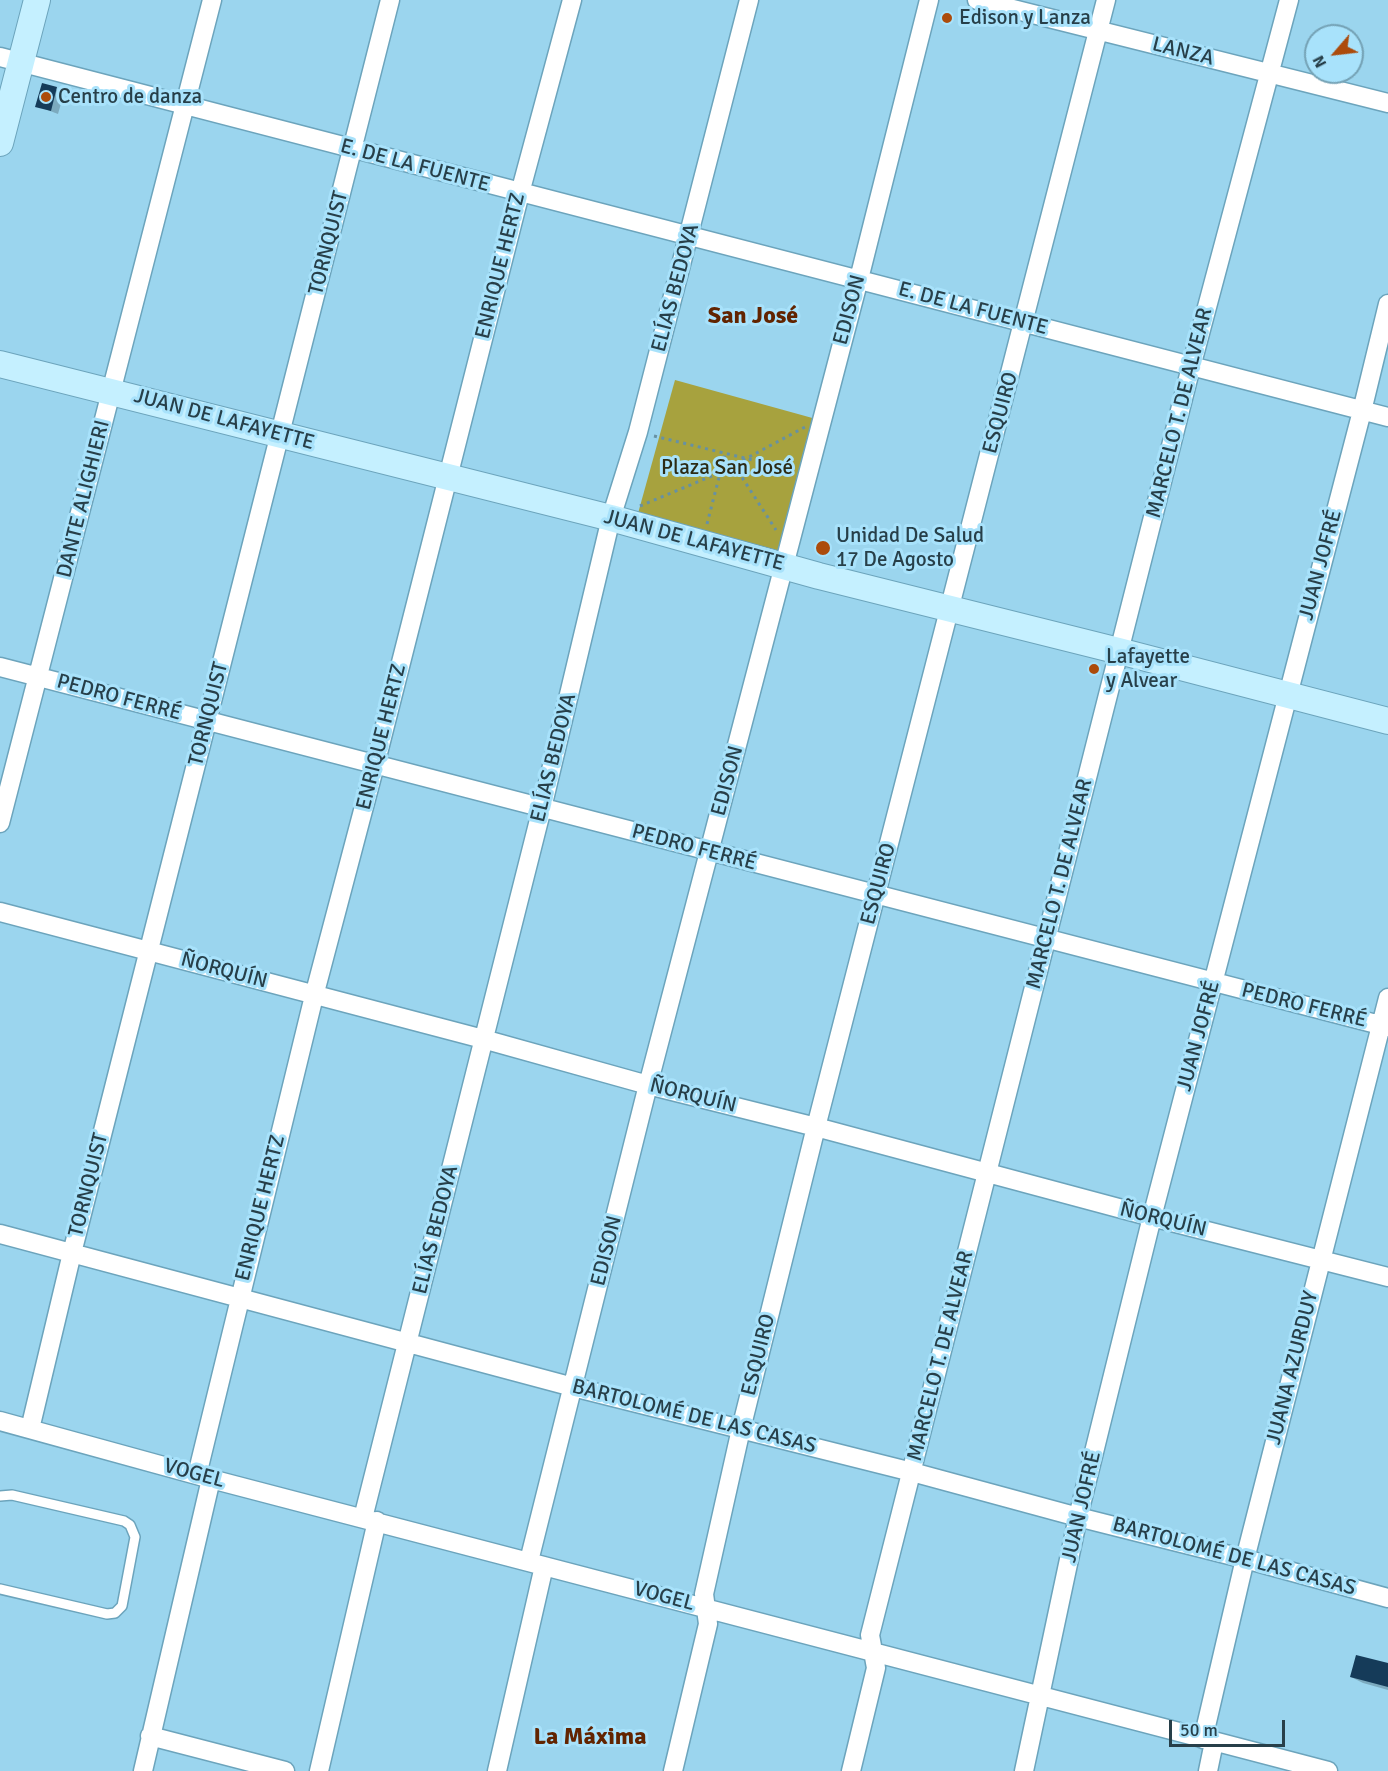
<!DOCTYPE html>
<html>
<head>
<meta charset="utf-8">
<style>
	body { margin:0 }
	#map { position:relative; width:1388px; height:1771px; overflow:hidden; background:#9bd5ee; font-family:Signika,sans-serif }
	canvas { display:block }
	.north { position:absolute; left:1304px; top:24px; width:60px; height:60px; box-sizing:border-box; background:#a8e2fb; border:2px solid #74a1b4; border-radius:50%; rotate:242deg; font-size:16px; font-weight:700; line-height:24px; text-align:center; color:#273f49 }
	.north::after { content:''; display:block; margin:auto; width:21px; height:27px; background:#ac4b0b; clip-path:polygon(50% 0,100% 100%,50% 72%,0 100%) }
	.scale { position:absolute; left:1169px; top:1720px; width:116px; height:27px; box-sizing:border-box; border:3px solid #273f49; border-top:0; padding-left:8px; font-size:18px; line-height:21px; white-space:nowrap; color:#273f49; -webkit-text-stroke:4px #a8e2fb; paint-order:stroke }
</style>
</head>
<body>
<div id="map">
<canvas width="1388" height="1771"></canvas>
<div class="north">N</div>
<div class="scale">50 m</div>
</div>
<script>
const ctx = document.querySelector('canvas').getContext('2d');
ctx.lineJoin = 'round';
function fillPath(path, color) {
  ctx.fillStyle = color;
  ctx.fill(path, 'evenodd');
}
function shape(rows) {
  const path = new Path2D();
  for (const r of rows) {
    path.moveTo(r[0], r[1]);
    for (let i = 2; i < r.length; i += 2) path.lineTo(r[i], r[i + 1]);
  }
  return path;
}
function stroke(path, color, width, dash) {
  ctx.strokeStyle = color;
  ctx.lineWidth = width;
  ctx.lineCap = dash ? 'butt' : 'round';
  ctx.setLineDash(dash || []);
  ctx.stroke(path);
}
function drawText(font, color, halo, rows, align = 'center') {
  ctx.font = font + ' Signika,sans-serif';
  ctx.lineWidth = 6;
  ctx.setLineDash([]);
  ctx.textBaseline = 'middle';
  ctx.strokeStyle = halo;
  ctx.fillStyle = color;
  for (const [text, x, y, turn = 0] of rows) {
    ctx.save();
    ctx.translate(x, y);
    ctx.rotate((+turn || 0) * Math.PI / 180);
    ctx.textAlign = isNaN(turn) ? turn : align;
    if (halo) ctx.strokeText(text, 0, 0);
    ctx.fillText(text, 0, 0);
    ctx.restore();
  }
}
fillPath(shape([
	[675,380,816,419,778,557,637,517]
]), '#a7a23e');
fillPath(shape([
	[43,85,64,93,58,114,37,106],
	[1388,1665,1388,1690,1363,1683,1351,1677]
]), '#0003');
fillPath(shape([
	[42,83,57,87,51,111,35,107],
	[1356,1655,1388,1663,1388,1687,1350,1677]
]), '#153b59');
const lane = shape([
	[0,1496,12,1495,124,1521,130,1525,135,1537,122,1606,115,1613,107,1614,0,1589]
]);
const street = shape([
	[977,0,1388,103],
	[0,57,1388,417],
	[0,667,1388,1027],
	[0,823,212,0],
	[0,912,483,1039,648,1085,816,1127,1152,1217,1388,1277],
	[0,1234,573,1387,912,1472,1078,1517,1245,1559,1388,1598],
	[0,1421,211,1479,1328,1771],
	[30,1429,72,1253,390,0],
	[197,1475,314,996,375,765,520,193,572,0],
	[363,1518,542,808,611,518,638,432,749,0],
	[529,1561,648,1085,859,279,929,0],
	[150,1736,285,1771],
	[1203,1739,1245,1559,1388,998],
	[143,1771,211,1479],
	[319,1771,377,1521],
	[497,1771,544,1566],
	[673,1771,708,1624,704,1594,741,1429,816,1127,1106,0],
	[851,1771,876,1668,870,1635,1191,367,1289,0],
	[1024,1771,1078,1517,1152,1217,1362,411,1388,304],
	[1208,1771,1214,1742]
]);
const secondary = shape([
	[0,143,37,0],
	[0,364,611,518,819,576,1119,651,1388,721]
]);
stroke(lane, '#6ca4bc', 12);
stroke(street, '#6ca4bc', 21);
stroke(secondary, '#6ca4bc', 28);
stroke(shape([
	[654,436,794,470],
	[734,465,776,530],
	[640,506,719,473,805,427],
	[707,524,725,454]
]), '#6791a3', 3, [3, 4.5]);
stroke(lane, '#fff', 9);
stroke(street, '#fff', 18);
stroke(secondary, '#c5f0ff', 26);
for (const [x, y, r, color] of [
	[947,18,6,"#ac4b0b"],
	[46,97,6,"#ac4b0b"],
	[823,548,8,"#ac4b0b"],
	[1094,669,6,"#ac4b0b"]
]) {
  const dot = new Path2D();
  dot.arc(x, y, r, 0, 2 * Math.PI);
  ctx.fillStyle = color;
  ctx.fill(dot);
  stroke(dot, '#a8e2fb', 2);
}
drawText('21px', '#273f49', '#a8e2fb', [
	["Edison y Lanza",959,18],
	["Centro de danza",58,97],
	["Unidad De Salud",836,536],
	["17 De Agosto",836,560],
	["Lafayette",1106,657],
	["y Alvear",1106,681]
], 'left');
drawText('21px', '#273f49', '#a8e2fb', [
	["LANZA",1183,52,14],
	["E. DE LA FUENTE",415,166,15],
	["TORNQUIST",329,243,-76],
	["ENRIQUE HERTZ",501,266,-76],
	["ELÍAS BEDOYA",676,288,-75],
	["E. DE LA FUENTE",973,309,15],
	["EDISON",850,310,-75],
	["ESQUIRO",1001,413,-75],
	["MARCELO T. DE ALVEAR",1180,413,-76],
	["JUAN DE LAFAYETTE",224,420,15],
	["DANTE ALIGHIERI",84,499,-76],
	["JUAN DE LAFAYETTE",694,541,15],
	["JUAN JOFRÉ",1321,565,-75],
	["PEDRO FERRÉ",119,698,15],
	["TORNQUIST",209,714,-76],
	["ENRIQUE HERTZ",382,737,-76],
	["ELÍAS BEDOYA",554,758,-76],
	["EDISON",728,781,-75],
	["PEDRO FERRÉ",694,848,15],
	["ESQUIRO",879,884,-75],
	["MARCELO T. DE ALVEAR",1060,884,-76],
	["ÑORQUÍN",224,971,15],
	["PEDRO FERRÉ",1304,1006,14],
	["JUAN JOFRÉ",1199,1036,-75],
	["ÑORQUÍN",693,1096,14],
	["TORNQUIST",89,1185,-76],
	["ENRIQUE HERTZ",261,1208,-76],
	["ÑORQUÍN",1163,1220,14],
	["ELÍAS BEDOYA",436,1230,-76],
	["EDISON",607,1251,-76],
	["ESQUIRO",759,1355,-76],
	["MARCELO T. DE ALVEAR",941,1356,-76],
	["JUANA AZURDUY",1293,1368,-76],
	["BARTOLOMÉ DE LAS CASAS",694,1417,14],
	["VOGEL",194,1474,15],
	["JUAN JOFRÉ",1082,1507,-77],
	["BARTOLOMÉ DE LAS CASAS",1234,1557,15],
	["VOGEL",664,1597,15]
]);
drawText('21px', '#2c2b15', '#a8e2fb', [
	["Plaza San José",727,468]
]);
drawText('bold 24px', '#622400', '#a8e2fb', [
	["San José",753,317],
	["La Máxima",590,1738]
]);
</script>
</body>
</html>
